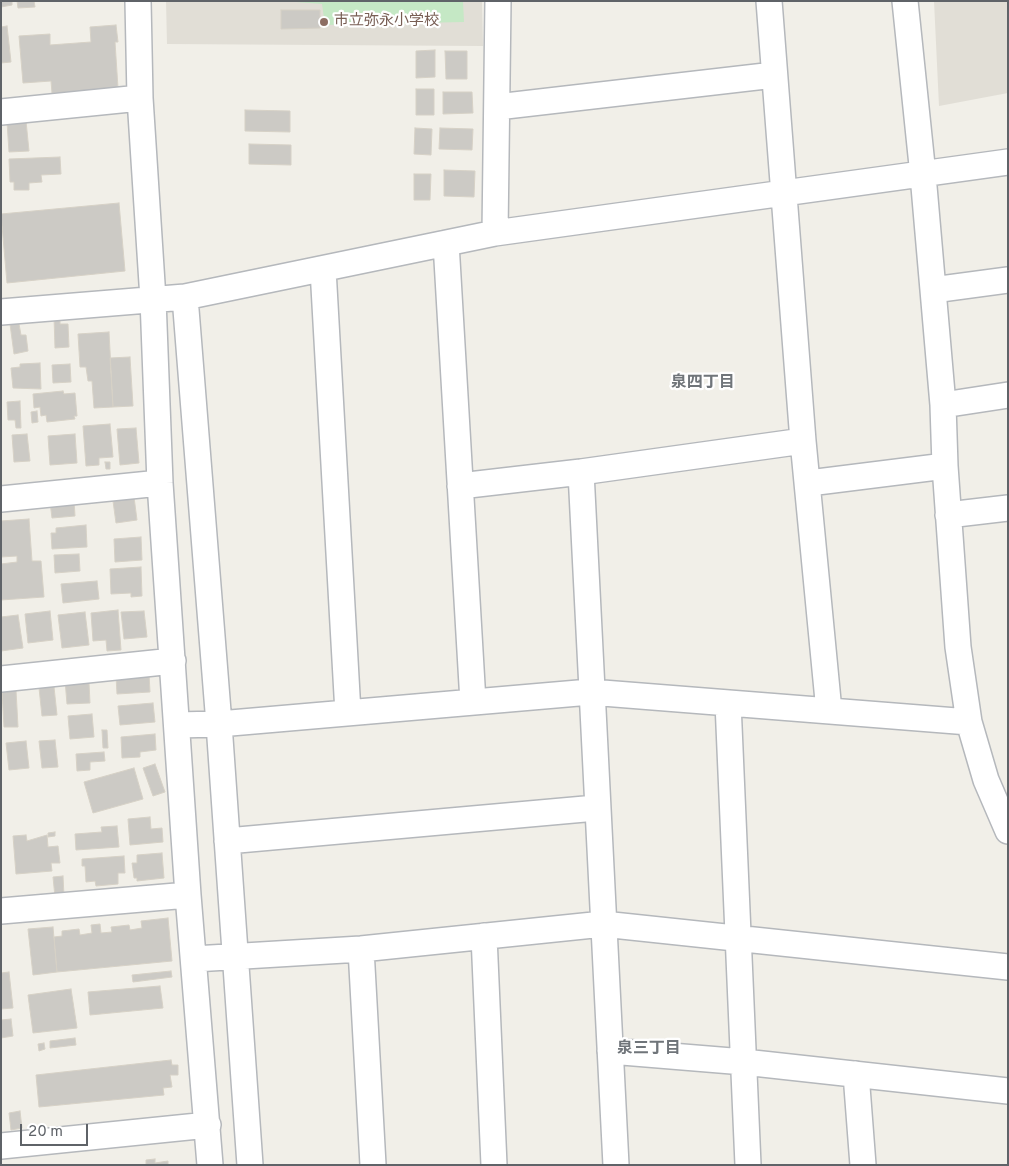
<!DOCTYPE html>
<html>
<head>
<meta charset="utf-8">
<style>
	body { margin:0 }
	#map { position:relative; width:1009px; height:1166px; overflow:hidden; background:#f1efe8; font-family:Overpass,sans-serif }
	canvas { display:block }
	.frame { position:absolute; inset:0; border:2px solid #5f6368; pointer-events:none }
	.scale { position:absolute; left:20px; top:1124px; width:68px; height:22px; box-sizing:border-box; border:2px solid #5f6368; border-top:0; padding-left:6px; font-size:15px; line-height:18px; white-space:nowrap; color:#5f6368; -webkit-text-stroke:4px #fff; paint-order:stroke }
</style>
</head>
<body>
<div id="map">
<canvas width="1009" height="1166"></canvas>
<div class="frame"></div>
<div class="scale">20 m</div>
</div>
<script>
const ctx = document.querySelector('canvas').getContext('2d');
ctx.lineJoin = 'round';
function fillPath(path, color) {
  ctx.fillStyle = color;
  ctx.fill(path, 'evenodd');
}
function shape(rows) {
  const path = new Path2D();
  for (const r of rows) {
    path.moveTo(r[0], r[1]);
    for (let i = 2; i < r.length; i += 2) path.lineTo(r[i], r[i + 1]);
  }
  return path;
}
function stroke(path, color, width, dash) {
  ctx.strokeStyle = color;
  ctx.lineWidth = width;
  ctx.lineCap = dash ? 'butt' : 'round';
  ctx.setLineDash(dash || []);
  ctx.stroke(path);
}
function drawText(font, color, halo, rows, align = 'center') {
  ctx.font = font + ' Overpass,"Noto Sans JP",sans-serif';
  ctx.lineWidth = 4.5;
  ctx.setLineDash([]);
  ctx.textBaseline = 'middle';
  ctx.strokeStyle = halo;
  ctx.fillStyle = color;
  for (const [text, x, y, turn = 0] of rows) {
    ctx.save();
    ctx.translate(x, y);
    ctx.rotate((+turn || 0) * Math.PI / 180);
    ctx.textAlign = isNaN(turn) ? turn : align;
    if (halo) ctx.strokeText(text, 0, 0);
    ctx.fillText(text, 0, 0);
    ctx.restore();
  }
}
fillPath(shape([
	[166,1,482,1,483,46,167,44],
	[934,1,1008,1,1008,93,939,106]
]), '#e1ded6');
fillPath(shape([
	[283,1,463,1,464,22,325,25,322,4]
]), '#c5e8c5');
const building = shape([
	[1,1,12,1,12,5,1,7,1,1],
	[17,1,34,1,35,7,18,8,17,1],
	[281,10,320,10,320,28,281,29,281,10],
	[116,25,118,42,115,42,118,88,52,93,51,81,23,83,19,36,50,34,50,45,91,42,90,27,116,25],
	[7,26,11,62,1,63,1,27,7,26],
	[435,50,435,77,416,78,416,51,435,50],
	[445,51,467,51,467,79,446,79,445,51],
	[416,89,434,89,434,115,416,115,416,89],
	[443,92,472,92,473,113,443,114,443,92],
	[245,110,290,111,290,132,245,131,245,110],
	[26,121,29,151,9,152,7,122,26,121],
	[415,128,432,129,431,155,414,154,415,128],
	[440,128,473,129,472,150,439,149,440,128],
	[249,144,291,145,291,165,249,164,249,144],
	[60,157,61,174,41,175,42,182,29,183,29,190,14,190,14,182,10,182,9,159,60,157],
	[444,170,475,171,474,197,444,196,444,170],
	[414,174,431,174,430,200,414,200,414,174],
	[119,203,125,271,7,283,1,214,119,203],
	[60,316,60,324,68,324,69,347,55,348,54,317,60,316],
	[10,324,19,324,21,335,26,335,28,351,14,354,10,324],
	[109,332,113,407,94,408,92,381,88,381,86,367,80,367,78,334,109,332],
	[130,357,133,406,113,407,110,358,130,357],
	[40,363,41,389,13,388,11,368,20,367,20,364,40,363],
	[70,364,71,382,53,383,52,365,70,364],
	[63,391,64,394,75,393,77,416,74,416,75,419,47,422,46,415,41,416,40,407,34,408,33,394,63,391],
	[20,401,21,428,16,428,15,420,8,420,7,402,20,401],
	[37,411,38,422,32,423,31,412,37,411],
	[110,424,113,457,99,458,99,465,86,466,83,426,110,424],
	[136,428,139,463,120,465,117,429,136,428],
	[27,434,30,461,14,462,12,435,27,434],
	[75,434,77,463,50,465,48,436,75,434],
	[105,462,110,462,110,469,106,469,105,462],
	[134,497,137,520,116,523,113,501,134,497],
	[74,500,75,516,52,518,50,502,74,500],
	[29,519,32,561,41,561,44,597,1,600,1,564,17,562,17,556,1,557,1,521,29,519],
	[86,525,87,547,52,549,51,533,56,533,56,528,86,525],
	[141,537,142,560,115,562,114,539,141,537],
	[79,554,80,571,55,573,54,555,79,554],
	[141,567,142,596,131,597,131,593,111,594,110,569,141,567],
	[97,581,99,599,63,603,61,584,97,581],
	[118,610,121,650,107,651,106,640,93,641,91,613,118,610],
	[50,611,53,640,28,643,25,614,50,611],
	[144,611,147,637,124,639,121,612,144,611],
	[85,612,89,645,62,648,58,615,85,612],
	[18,615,23,648,1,651,1,617,18,615],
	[149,674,150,692,117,694,116,676,149,674],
	[83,679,83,683,89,683,90,703,67,704,65,680,83,679],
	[54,687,57,715,42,716,39,688,54,687],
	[16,690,18,727,4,727,2,691,16,690],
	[153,703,155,722,120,725,118,706,153,703],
	[92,714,94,737,70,739,68,716,92,714],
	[102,730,107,730,108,748,103,748,102,730],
	[155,734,156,750,140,752,140,757,122,758,121,737,155,734],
	[55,740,58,767,42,768,39,741,55,740],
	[26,741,29,768,9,770,6,743,26,741],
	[104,752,105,761,90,762,90,770,77,771,76,754,104,752],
	[155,764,165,792,153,796,143,768,155,764],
	[134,768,143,799,93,813,84,782,134,768],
	[150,817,151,829,162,828,163,842,130,845,128,819,150,817],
	[117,826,119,847,76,850,75,834,102,832,101,827,117,826],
	[55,832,55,836,48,837,48,833,55,832],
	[26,835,27,841,47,835,48,847,58,846,60,863,51,863,52,871,16,874,13,836,26,835],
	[162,853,164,878,137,881,137,878,134,878,132,863,137,863,137,855,162,853],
	[124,856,125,873,118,873,118,884,96,886,95,881,86,882,85,866,82,866,82,859,124,856],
	[63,876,64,896,55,897,53,877,63,876],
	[168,918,172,961,57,972,54,937,62,936,62,931,79,929,80,935,92,933,91,925,100,924,101,933,112,932,111,927,129,925,130,930,142,928,141,921,168,918],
	[53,927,57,972,33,975,28,929,53,927],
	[171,971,172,977,133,982,132,975,171,971],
	[9,972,13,1008,1,1009,1,973,9,972],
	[160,986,163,1008,90,1015,88,992,160,986],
	[71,989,77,1028,33,1033,28,995,71,989],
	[11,1019,13,1036,1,1038,1,1020,11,1019],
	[75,1038,76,1045,50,1048,50,1041,75,1038],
	[44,1043,45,1049,39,1051,38,1044,44,1043],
	[171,1060,172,1065,178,1065,178,1075,170,1075,172,1087,163,1088,164,1095,39,1107,36,1075,171,1060],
	[20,1111,22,1128,11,1130,9,1113,20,1111],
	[155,1159,155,1163,168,1161,168,1165,146,1165,146,1160,155,1159]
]);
fillPath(building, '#cccac5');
stroke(building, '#d6d1c6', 1);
const minor = shape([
	[138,1,140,98,153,299,160,483,188,895,210,1165],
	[769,1,803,441,829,711],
	[905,1,923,175,943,405,945,466,958,647,969,722,986,780,1008,831],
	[497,107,774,75],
	[1,112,140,98],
	[495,233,498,1],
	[446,243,473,702],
	[323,269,348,713],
	[933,290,1008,280],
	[185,297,219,724,250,1165],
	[1,312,185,297,495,233,1008,162],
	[943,405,1008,395],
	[581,472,616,1165],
	[809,483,945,466],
	[460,486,581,472,803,441],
	[1,499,160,483],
	[948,515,1008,508],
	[1,679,173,661],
	[728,703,748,1165],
	[177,725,219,724,590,692,969,722],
	[227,841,596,808],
	[1,911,188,895],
	[484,936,494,1165],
	[361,949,373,1165],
	[194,959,361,949,603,924,1008,967],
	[610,1051,744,1062,1008,1091],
	[856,1074,863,1165],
	[1,1146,208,1125]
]);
stroke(minor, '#b5b8bc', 28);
stroke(minor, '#fff', 25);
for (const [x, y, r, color] of [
	[324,22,5,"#8d6e63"]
]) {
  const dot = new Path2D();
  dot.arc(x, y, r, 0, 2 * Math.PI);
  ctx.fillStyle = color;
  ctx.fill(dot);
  stroke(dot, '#fff', 2);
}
drawText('15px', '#785e54', '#fff', [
	["市立弥永小学校",334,22]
], 'left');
drawText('bold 16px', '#70757a', '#fff', [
	["泉四丁目",703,384],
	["泉三丁目",649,1050]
]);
</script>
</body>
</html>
